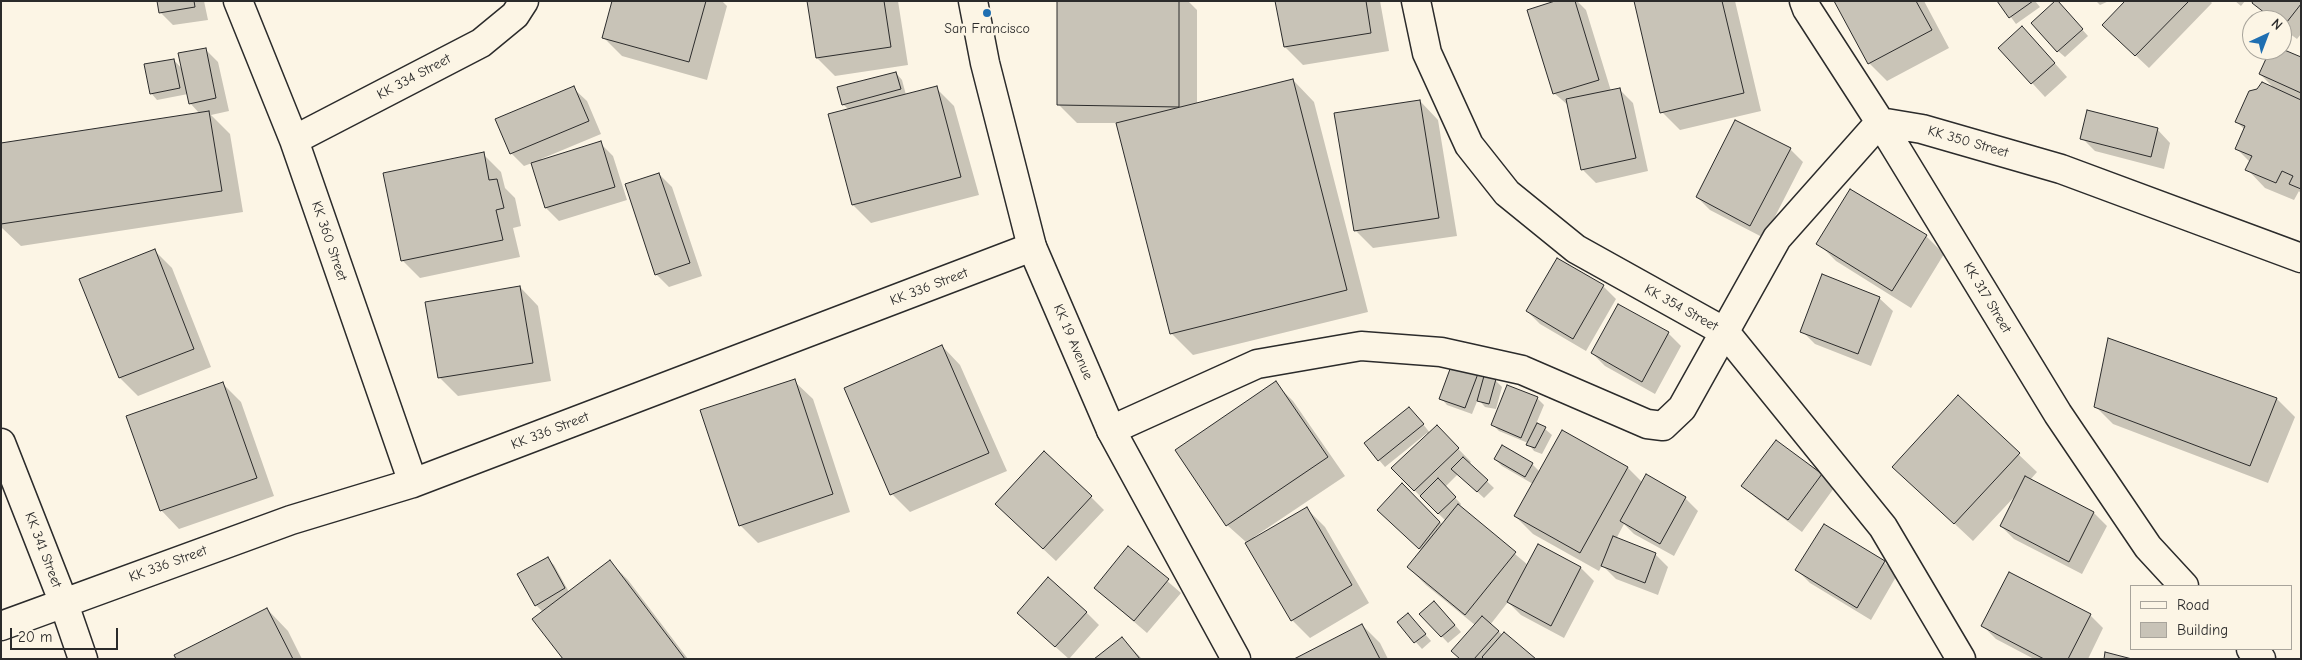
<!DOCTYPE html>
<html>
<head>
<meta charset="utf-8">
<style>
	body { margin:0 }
	#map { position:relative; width:2302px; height:660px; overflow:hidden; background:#fcf5e5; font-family:"Comic Neue",sans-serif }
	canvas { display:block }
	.frame { position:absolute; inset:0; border:2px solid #2b2b2b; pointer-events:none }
	.legend { position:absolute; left:2130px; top:585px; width:162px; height:65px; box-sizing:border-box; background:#fcf5e5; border:1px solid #a8a49b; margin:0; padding:6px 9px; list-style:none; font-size:15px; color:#2b2b2b }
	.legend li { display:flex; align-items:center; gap:10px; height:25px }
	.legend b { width:25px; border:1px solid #a8a49b }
	.north { position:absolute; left:2242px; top:10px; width:50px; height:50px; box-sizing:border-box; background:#fcf5e5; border:1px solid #a8a49b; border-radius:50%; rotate:43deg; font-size:14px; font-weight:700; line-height:20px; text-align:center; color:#2b2b2b }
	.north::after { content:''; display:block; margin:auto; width:18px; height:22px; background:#1f6fb2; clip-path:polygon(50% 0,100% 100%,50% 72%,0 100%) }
	.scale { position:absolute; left:10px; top:628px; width:108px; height:22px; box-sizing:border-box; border:2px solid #2b2b2b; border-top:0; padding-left:6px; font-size:15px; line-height:18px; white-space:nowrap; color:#2b2b2b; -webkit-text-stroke:4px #fcf5e5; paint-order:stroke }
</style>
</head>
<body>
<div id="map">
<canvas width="2302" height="660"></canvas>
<div class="frame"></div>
<ul class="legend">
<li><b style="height:6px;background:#fcf5e5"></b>Road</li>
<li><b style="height:14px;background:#c8c3b7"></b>Building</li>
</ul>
<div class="north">N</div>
<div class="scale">20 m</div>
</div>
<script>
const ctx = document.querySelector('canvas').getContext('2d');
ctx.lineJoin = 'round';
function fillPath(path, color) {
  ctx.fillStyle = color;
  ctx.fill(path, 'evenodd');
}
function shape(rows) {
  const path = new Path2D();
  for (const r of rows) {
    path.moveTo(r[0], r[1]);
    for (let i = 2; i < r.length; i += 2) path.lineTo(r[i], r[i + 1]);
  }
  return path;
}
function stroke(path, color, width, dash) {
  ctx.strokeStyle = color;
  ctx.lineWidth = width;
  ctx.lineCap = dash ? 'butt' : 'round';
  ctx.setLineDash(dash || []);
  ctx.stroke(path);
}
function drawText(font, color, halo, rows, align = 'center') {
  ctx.font = font + ' "Comic Neue",sans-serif';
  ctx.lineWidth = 5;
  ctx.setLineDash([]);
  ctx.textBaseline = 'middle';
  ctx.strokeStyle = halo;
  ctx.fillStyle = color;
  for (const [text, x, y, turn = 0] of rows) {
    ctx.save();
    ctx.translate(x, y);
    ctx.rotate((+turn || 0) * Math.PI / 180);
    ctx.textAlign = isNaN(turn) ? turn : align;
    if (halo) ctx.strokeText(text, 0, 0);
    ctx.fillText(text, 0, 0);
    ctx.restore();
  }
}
fillPath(shape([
	[158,1,204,1,208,20,173,25,160,12],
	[614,1,722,1,727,6,707,80,622,56,604,38],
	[808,1,898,1,908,65,835,76,817,58],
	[1058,1,1188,1,1197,10,1197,104,1293,80,1314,102,1368,312,1193,355,1171,333,1118,123,1077,123,1059,105],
	[1277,1,1380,1,1389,51,1303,65,1285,47],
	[1559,1,1577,1,1586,10,1611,91,1620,90,1633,103,1648,171,1596,183,1583,170,1569,106,1554,93],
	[1635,1,1735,1,1761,111,1680,130,1662,112],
	[1836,1,1924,1,1949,48,1887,81,1869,63],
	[1999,1,2035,1,2040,7,2016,24],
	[2096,1,2109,1,2100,5],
	[2127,1,2210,1,2212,3,2149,68,2117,38],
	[2235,1,2245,1,2241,6],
	[2301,1,2301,34,2297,39,2282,28,2282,20,2272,20,2253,3],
	[2063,8,2088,36,2065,57,2058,51],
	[2035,41,2067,77,2045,97,2000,48],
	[205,49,218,62,229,111,211,115,230,134,243,212,21,246,1,227,1,144,200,114,190,103,188,94,157,100,151,93,174,60,182,69],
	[2301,59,2301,194,2299,191,2294,200,2265,188,2247,169,2250,162,2236,148,2245,130,2237,122,2275,89,2260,74],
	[896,73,902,80,906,95,936,88,954,106,979,195,871,223,853,205,849,110,843,104],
	[573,88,587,101,601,134,541,159,542,161,600,143,613,156,627,200,559,221,546,208,532,163,524,166,511,153],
	[1420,101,1438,120,1457,236,1373,248,1355,230],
	[2157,129,2170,143,2164,169,2095,151,2082,138],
	[1790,149,1803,162,1764,238,1710,210,1697,197],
	[483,154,501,172,505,188,515,198,521,226,513,228,520,257,420,278,402,260],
	[659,174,672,187,702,276,669,287,656,274],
	[1926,236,1944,254,1911,308,1836,261,1818,243],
	[154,250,172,268,211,367,138,396,120,378],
	[1603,286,1616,299,1586,351,1540,324,1527,311],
	[520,287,538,306,551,381,458,396,440,378],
	[1879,298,1893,311,1871,366,1815,344,1802,331],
	[1618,305,1668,333,1681,346,1655,394,1605,366,1592,353],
	[942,346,960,365,1007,471,910,512,892,494],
	[1479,372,1484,377,1495,380,1502,387,1496,409,1485,407,1478,399,1472,414,1447,405,1441,398],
	[794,381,813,399,850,512,758,543,740,525],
	[1275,383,1293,401,1345,476,1254,537,1255,538,1307,509,1325,527,1369,603,1310,638,1292,620,1246,542,1227,525],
	[223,384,241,402,274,496,179,529,161,510],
	[1958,397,2037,472,2030,480,2094,513,2107,526,2082,574,2014,539,2001,526,2016,495,1973,541,1912,484],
	[1537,398,1544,405,1536,424,1545,429,1552,435,1542,454,1534,451,1528,443,1499,431,1493,425],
	[2277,399,2295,417,2268,483,2113,424,2095,406],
	[1416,415,1430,433,1437,427,1471,462,1469,464,1494,488,1484,498,1458,474,1445,487,1461,504,1459,507,1528,565,1538,546,1581,568,1594,581,1564,638,1521,615,1508,602,1490,625,1534,659,1461,659,1475,625,1426,585,1408,567,1422,551,1392,523,1402,485,1443,525,1446,521,1414,490,1428,435,1427,433,1385,467,1379,460],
	[1562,432,1628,468,1643,483,1685,498,1698,511,1674,556,1634,534,1624,524,1616,539,1655,554,1668,567,1658,595,1616,579,1602,565,1599,571,1533,534,1515,516,1533,484,1502,466,1495,459,1503,447,1532,464,1540,472],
	[1776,442,1821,475,1834,488,1802,532,1756,498,1743,486],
	[1091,497,1104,510,1056,561,1009,517],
	[1824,526,1884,562,1897,575,1871,620,1810,583,1797,570],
	[1129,548,1181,593,1147,633,1095,588],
	[548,559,554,565,569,592,610,562,628,580,688,659,564,659,543,612,536,605],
	[267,609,288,631,302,659,178,659],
	[1441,609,1461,632,1448,643,1421,614],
	[1086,612,1099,625,1069,659,1032,626],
	[1408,614,1431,641,1422,649,1398,622],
	[2090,615,2103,628,2088,659,2034,659,1996,639,1983,626],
	[1362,625,1380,643,1388,659,1297,659],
	[1122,638,1142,659,1096,659]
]), '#0003');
const building = shape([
	[157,1,194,1,195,7,159,13,157,1],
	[612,1,706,1,689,62,602,38,612,1],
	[807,1,884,1,891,47,816,58,807,1],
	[1057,1,1179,1,1179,107,1057,105,1057,1],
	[1275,1,1366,1,1371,33,1284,47,1275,1],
	[1555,1,1575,1,1599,80,1553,94,1527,10,1555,1],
	[1634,1,1722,1,1744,93,1660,113,1634,1],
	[1834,1,1916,1,1932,30,1868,64,1834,1],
	[1997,1,2033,1,2009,18,1997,1],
	[2055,1,2058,1,2083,29,2057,52,2031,23,2055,1],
	[2125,1,2189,1,2135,56,2102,25,2125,1],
	[2253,1,2301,1,2301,4,2283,27,2282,20,2274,20,2252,3,2253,1],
	[2022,26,2055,63,2031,84,1998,48,2022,26],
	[206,48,216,98,189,104,178,53,206,48],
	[2282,49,2301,57,2301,93,2259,74,2270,50,2282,49],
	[174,59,180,88,150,94,144,64,174,59],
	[896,72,901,89,842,105,837,87,896,72],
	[1293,79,1347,290,1170,334,1116,123,1293,79],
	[2262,82,2301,100,2301,189,2289,184,2293,176,2282,171,2276,183,2245,170,2252,156,2235,149,2245,126,2235,122,2249,91,2257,89,2262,82],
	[574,86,589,121,510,154,495,119,574,86],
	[937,86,961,177,852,205,828,114,937,86],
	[1620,88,1636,158,1581,170,1566,99,1620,88],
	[1420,100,1439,218,1354,231,1334,113,1420,100],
	[2087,110,2158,128,2151,157,2080,139,2087,110],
	[209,111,222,191,1,224,1,143,209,111],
	[1735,120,1791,148,1750,226,1696,197,1735,120],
	[601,141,615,187,545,208,531,163,601,141],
	[484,152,489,180,497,179,504,208,496,210,503,240,401,261,383,173,484,152],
	[659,173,690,263,655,275,625,184,659,173],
	[1850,189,1927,235,1892,291,1816,244,1850,189],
	[155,249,194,349,119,378,79,279,155,249],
	[1557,258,1604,285,1573,339,1526,311,1557,258],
	[1822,274,1880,297,1858,354,1800,332,1822,274],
	[520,286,533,363,438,378,425,302,520,286],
	[1618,304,1669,332,1642,382,1591,353,1618,304],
	[2108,338,2277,398,2250,466,2094,407,2108,338],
	[942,345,989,453,890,495,844,388,942,345],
	[1453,361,1479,371,1465,408,1439,399,1453,361],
	[1484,376,1496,379,1489,404,1477,401,1484,376],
	[795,379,833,494,739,526,700,410,795,379],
	[1276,381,1328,457,1226,526,1175,450,1276,381],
	[223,382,257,478,160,511,126,416,223,382],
	[1507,385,1538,397,1521,438,1491,425,1507,385],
	[1958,395,2020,453,1954,524,1892,467,1958,395],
	[1409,407,1424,424,1378,461,1364,443,1409,407],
	[1537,423,1546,427,1535,448,1526,445,1537,423],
	[1437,425,1459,448,1414,491,1391,468,1437,425],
	[1562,430,1628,467,1580,553,1514,516,1562,430],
	[1776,440,1822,474,1788,520,1741,486,1776,440],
	[1502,445,1533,463,1525,477,1494,459,1502,445],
	[1044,451,1092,496,1043,549,995,504,1044,451],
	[1463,457,1488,480,1477,492,1451,469,1463,457],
	[1646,474,1686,497,1660,544,1620,521,1646,474],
	[2025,476,2094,512,2069,562,2000,526,2025,476],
	[1438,478,1456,497,1438,514,1420,496,1438,478],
	[1402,483,1440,522,1419,549,1377,510,1402,483],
	[1458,504,1516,552,1465,615,1407,567,1458,504],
	[1307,507,1352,585,1291,621,1245,543,1307,507],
	[1824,524,1885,561,1857,608,1795,570,1824,524],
	[1613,536,1656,553,1645,583,1601,566,1613,536],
	[1538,544,1581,567,1551,626,1507,602,1538,544],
	[1128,546,1169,579,1134,621,1094,588,1128,546],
	[548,557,565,588,535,606,517,574,548,557],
	[610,560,685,659,563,659,532,619,610,560],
	[2009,572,2091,614,2068,659,2044,659,1981,626,2009,572],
	[1048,577,1087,612,1055,647,1017,613,1048,577],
	[1434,601,1455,625,1441,637,1419,614,1434,601],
	[267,608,293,659,176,659,174,655,267,608],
	[1408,613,1426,634,1414,643,1397,622,1408,613],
	[1482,616,1499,631,1474,659,1460,659,1451,651,1482,616],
	[1362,624,1380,659,1294,659,1362,624],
	[1504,632,1536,659,1484,659,1482,657,1504,632],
	[1122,637,1140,659,1094,659,1122,637],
	[2105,652,2132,659,2104,659,2105,652]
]);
fillPath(building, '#c8c3b7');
stroke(building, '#2b2b2b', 1);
const minor = shape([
	[238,1,294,140,413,483],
	[1416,1,1427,53,1469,145,1507,193,1576,249,1725,332,1883,527,1961,659],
	[1804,1,1807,9,1880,122,2058,414,2148,547,2184,586],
	[294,140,481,43,515,15,524,1],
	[1111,430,1257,364,1361,346,1441,352,1522,370,1647,424,1663,426,1682,408,1777,238,1880,122,1922,129,2061,169,2301,258],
	[1,443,63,601,83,659],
	[1,626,291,520,413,483,1032,247],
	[2251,649,2261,659]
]);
const tertiary = shape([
	[973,1,985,63,1032,247,1111,430,1236,659]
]);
stroke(minor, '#2b2b2b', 31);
stroke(tertiary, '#2b2b2b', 31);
stroke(minor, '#fcf5e5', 28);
stroke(tertiary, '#fcf5e5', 28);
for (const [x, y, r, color] of [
	[987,13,5,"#1f6fb2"]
]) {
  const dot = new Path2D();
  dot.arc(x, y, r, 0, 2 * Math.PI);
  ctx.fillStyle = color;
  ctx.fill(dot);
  stroke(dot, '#fcf5e5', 2);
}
drawText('14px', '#2b2b2b', '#fcf5e5', [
	["San Francisco",987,29]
]);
drawText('14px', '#2b2b2b', '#fcf5e5', [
	["KK 334 Street",414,77,-28],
	["KK 350 Street",1968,142,16],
	["KK 360 Street",329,241,71],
	["KK 336 Street",929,287,-21],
	["KK 317 Street",1987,298,59],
	["KK 354 Street",1681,308,29],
	["KK 19 Avenue",1073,342,67],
	["KK 336 Street",550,431,-21],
	["KK 341 Street",43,550,69],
	["KK 336 Street",168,564,-20]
]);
</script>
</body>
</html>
